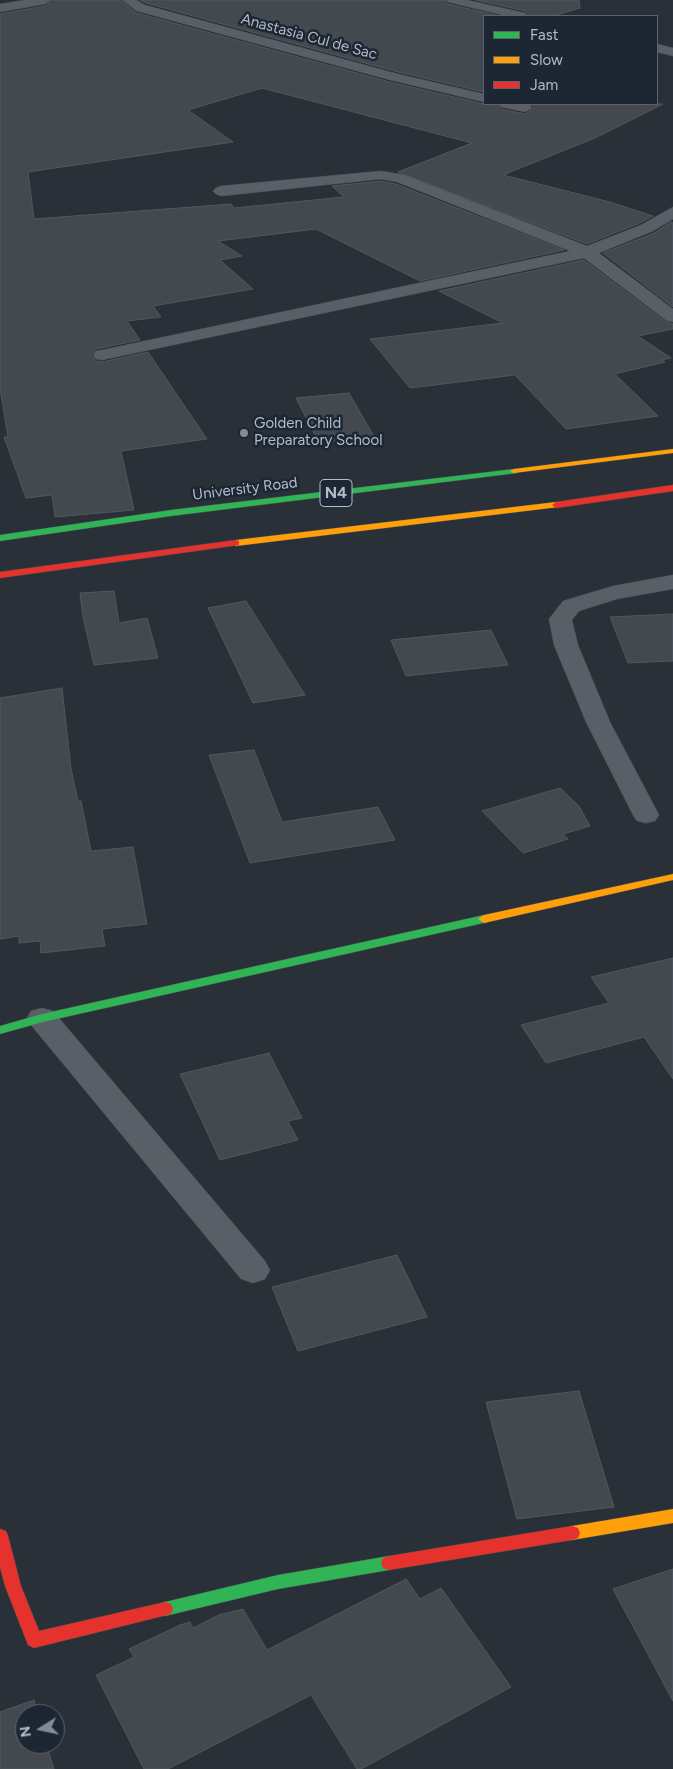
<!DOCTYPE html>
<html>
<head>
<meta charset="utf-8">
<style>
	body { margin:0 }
	#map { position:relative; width:673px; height:1769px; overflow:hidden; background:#2a3038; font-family:Figtree,sans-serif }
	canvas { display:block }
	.legend { position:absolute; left:483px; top:15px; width:175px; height:90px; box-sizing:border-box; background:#1d2633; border:1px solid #59626f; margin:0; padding:6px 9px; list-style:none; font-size:15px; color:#b4bcc9 }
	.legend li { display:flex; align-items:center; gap:10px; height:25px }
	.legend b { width:25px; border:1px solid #59626f }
	.north { position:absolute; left:15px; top:1704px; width:50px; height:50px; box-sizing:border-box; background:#1d2633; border:1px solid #59626f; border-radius:50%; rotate:260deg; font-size:14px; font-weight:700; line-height:20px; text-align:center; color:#b4bcc9 }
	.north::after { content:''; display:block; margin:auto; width:18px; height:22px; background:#848b96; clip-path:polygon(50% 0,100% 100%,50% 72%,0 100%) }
</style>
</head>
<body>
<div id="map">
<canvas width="673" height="1769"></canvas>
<ul class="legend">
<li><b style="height:6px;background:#30b455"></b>Fast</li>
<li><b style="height:6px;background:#ff9f0a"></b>Slow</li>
<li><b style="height:6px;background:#e5322d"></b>Jam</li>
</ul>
<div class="north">N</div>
</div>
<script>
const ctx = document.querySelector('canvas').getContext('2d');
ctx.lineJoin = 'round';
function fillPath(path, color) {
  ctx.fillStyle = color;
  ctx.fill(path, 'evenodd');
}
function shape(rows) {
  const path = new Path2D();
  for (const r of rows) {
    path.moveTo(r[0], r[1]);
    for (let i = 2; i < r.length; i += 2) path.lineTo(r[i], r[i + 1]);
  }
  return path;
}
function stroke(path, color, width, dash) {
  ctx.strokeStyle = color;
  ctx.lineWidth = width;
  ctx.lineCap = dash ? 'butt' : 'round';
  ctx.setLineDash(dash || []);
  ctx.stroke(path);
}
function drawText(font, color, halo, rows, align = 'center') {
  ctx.font = font + ' Figtree,sans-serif';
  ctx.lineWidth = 5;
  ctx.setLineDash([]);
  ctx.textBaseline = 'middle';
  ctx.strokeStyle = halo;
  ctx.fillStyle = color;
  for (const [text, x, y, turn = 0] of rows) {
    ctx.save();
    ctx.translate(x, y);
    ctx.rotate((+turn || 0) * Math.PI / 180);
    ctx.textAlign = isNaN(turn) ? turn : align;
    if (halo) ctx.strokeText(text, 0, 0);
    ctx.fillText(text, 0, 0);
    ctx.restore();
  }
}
const building = shape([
	[53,0,120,0,137,13,390,82,484,104,497,104,501,109,525,114,534,108,531,104,663,104,595,138,503,175,610,202,653,216,640,223,587,244,398,172,472,143,262,88,188,110,233,142,28,172,34,219,231,204,234,208,344,197,332,186,381,181,396,184,564,250,420,281,316,229,218,241,242,256,220,260,253,289,153,306,161,317,127,321,140,340,96,349,91,355,96,361,102,362,148,352,207,439,121,451,134,510,55,517,52,495,26,498,4,437,8,437,0,388,0,14,45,6,53,0],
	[140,0,444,0,448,4,500,16,484,16,484,92,398,72,146,3,140,0],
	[476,0,579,0,580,8,553,16,529,16,525,11,476,0],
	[671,222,673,223,673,307,603,253,654,233,671,222],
	[584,260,666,322,673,324,673,329,638,336,671,358,661,360,665,362,615,374,658,416,566,429,515,375,410,388,370,339,503,323,439,291,584,260],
	[349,393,375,438,319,443,296,398,349,393],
	[114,591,119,623,147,618,158,658,94,665,83,617,80,593,114,591],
	[246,601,305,695,253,703,208,608,246,601],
	[673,614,673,661,628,663,610,617,673,614],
	[491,630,508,665,406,676,391,640,491,630],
	[62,688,71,769,78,801,81,801,91,851,133,847,147,924,102,929,105,946,41,953,40,941,19,943,19,936,0,939,0,698,62,688],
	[254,750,282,822,378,807,395,840,250,863,209,755,254,750],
	[560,788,579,806,590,826,563,834,568,839,523,853,482,811,560,788],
	[673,958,673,1079,644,1037,546,1063,521,1025,609,1003,591,977,673,958],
	[269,1053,302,1118,288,1121,298,1140,220,1160,180,1074,269,1053],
	[397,1255,427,1317,298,1351,272,1287,397,1255],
	[579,1391,614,1507,517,1519,486,1402,579,1391],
	[673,1569,673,1701,613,1589,673,1569],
	[406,1579,420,1599,441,1588,511,1687,361,1769,357,1769,311,1695,168,1769,144,1769,96,1675,134,1657,129,1649,180,1625,190,1622,193,1628,219,1615,243,1609,267,1650,406,1579],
	[34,1700,38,1714,25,1714,25,1744,46,1744,54,1769,0,1769,0,1712,34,1700]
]);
fillPath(building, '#444950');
stroke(building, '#52575f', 1);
const street = shape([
	[25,0,51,0,45,4,0,12,0,4,25,0],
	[122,0,136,0,145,5,398,74,484,94,484,102,390,80,137,11,122,0],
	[446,0,467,0,525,13,527,16,507,16,448,2,446,0],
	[657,44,673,48,673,56,657,52,657,44],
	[499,104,524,104,530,105,532,108,525,112,501,107,499,104],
	[381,171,405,175,587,246,641,225,673,207,673,219,653,231,599,253,673,309,673,322,667,321,584,258,102,360,96,359,93,355,96,351,102,350,570,251,397,182,381,179,221,196,216,194,213,191,216,188,221,186,381,171],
	[673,575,673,589,617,599,579,611,572,620,578,645,610,722,659,815,655,821,646,823,637,821,633,815,586,722,554,645,549,619,563,601,613,586,673,575],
	[42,1008,53,1011,265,1261,270,1270,265,1279,253,1283,241,1279,31,1025,27,1018,31,1011,42,1008]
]);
const fast = shape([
	[514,469,517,469,517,473,171,516,0,541,0,535,171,510,514,469],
	[484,915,488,916,490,919,488,922,43,1022,0,1034,0,1026,42,1014,484,915],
	[389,1556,395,1558,397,1563,395,1568,389,1570,278,1589,165,1616,159,1614,157,1609,159,1604,165,1602,278,1575,389,1556]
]);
const slow = shape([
	[673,449,673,453,514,473,510,471,514,469,673,449],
	[556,502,559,503,559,507,236,546,232,543,236,540,556,502],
	[673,874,673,880,484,923,478,919,484,915,673,874],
	[673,1509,673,1523,572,1540,566,1538,564,1533,566,1528,572,1526,673,1509]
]);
const jam = shape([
	[673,485,673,491,556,508,552,505,556,502,673,485],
	[236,540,239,541,239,545,0,578,0,572,236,540],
	[572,1526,578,1528,580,1533,578,1538,572,1540,389,1570,383,1568,381,1563,383,1558,389,1556,572,1526],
	[0,1529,6,1531,8,1536,21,1586,39,1631,165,1602,171,1604,173,1609,171,1614,34,1648,28,1645,5,1586,0,1567,0,1529]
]);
stroke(street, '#484c53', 1);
stroke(fast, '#484c53', 1);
stroke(slow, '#484c53', 1);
stroke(jam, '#484c53', 1);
fillPath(street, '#5a5e66');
fillPath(fast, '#30b455');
fillPath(slow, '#ff9f0a');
fillPath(jam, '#e5322d');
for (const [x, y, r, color] of [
	[244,433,5,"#848b96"]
]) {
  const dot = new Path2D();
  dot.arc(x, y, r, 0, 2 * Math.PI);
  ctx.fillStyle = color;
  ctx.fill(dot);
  stroke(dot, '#1d2633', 2);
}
drawText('15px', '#b4bcc9', '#1d2633', [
	["Anastasia Cul de Sac",309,37,15],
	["University Road",245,489,-7]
]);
drawText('15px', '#b4bcc9', '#1d2633', [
	["Golden Child",254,424],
	["Preparatory School",254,441]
], 'left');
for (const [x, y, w] of [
	[336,493,32]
]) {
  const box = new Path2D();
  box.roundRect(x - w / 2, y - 13.5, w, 27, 4);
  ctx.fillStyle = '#1d2633';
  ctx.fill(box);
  stroke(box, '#b4bcc9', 1);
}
drawText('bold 16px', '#b4bcc9', null, [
	["N4",336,493]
]);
</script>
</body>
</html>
